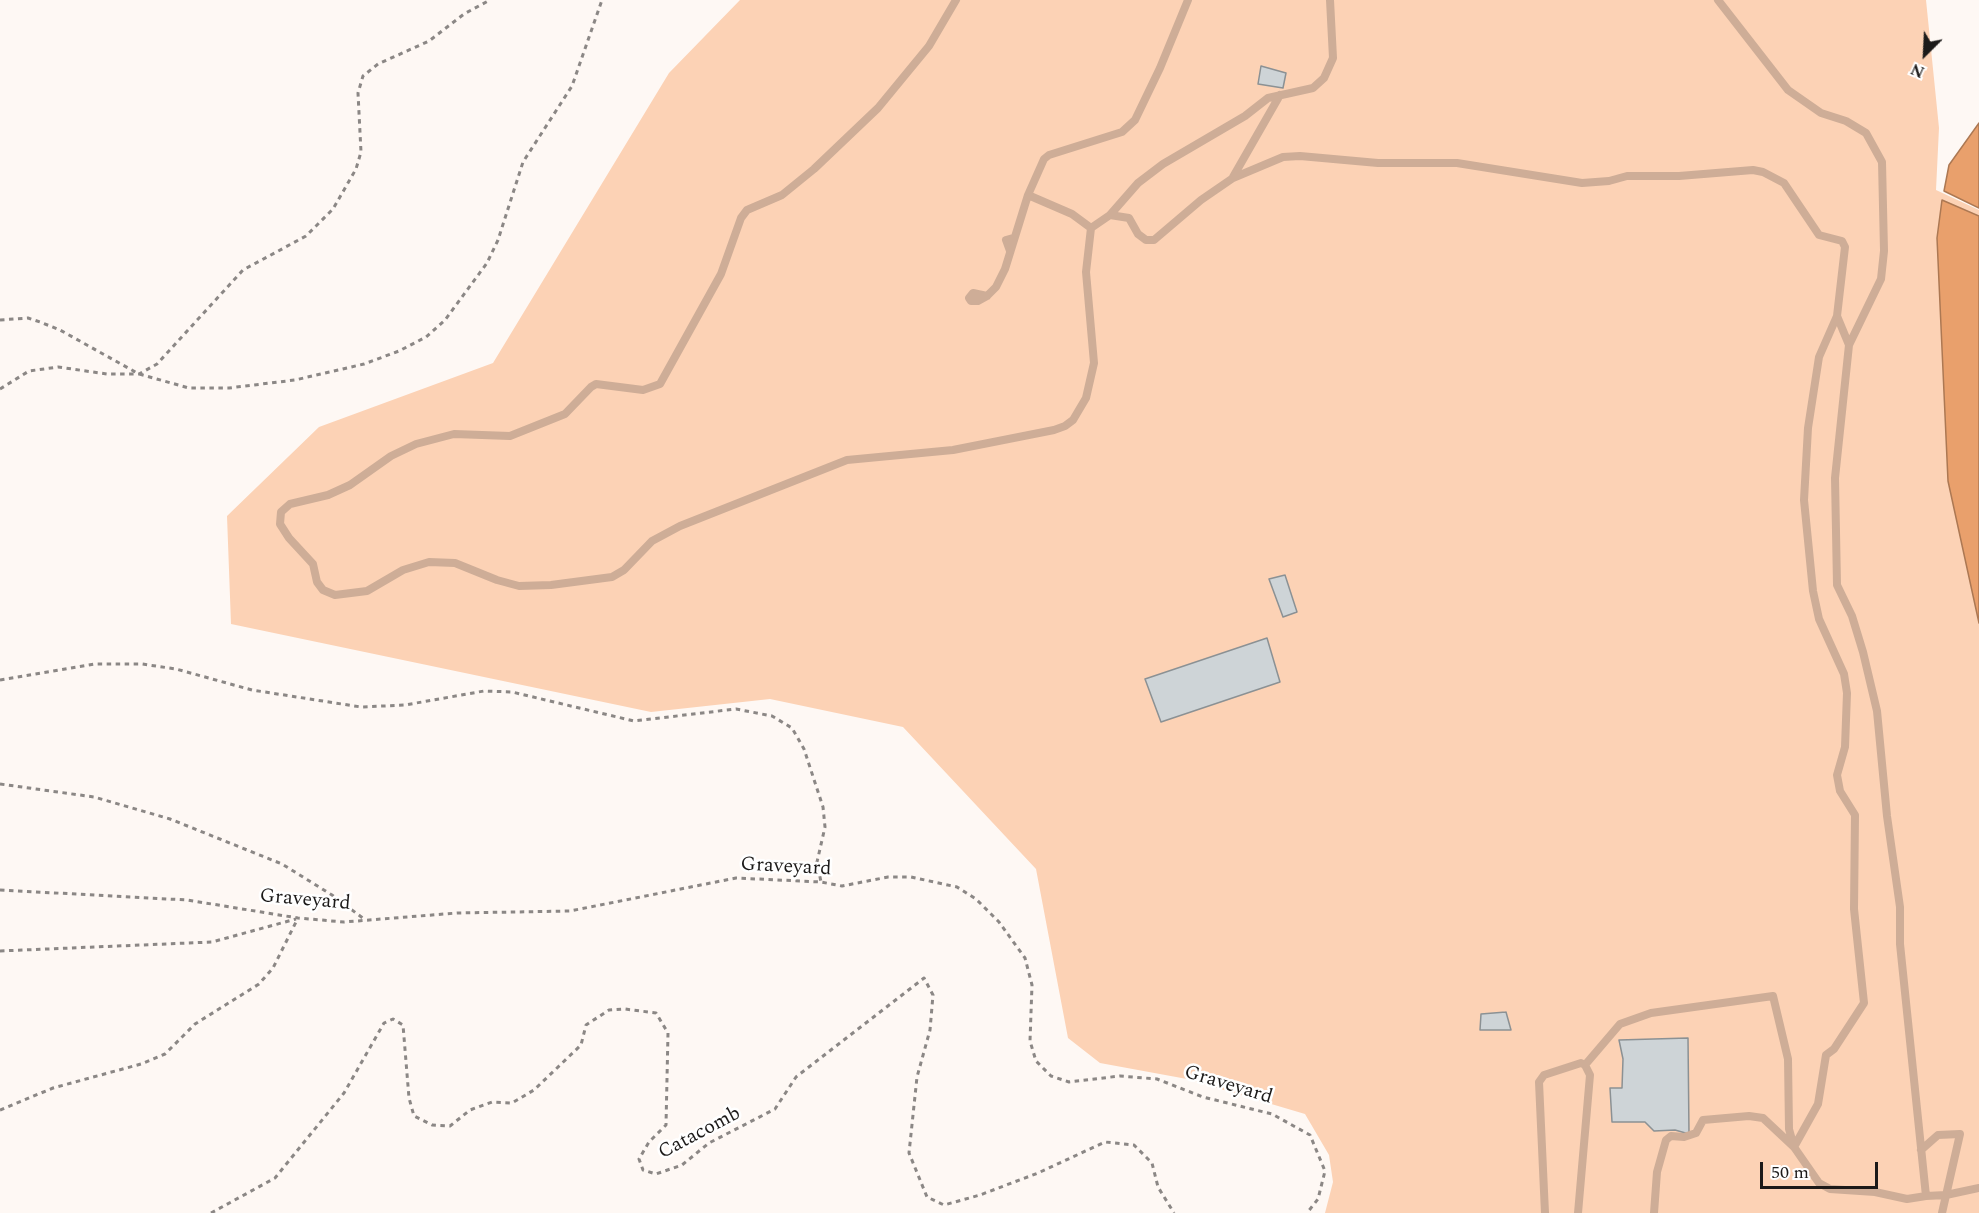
<!DOCTYPE html>
<html>
<head>
<meta charset="utf-8">
<style>
	body { margin:0 }
	#map { position:relative; width:1979px; height:1213px; overflow:hidden; background:#fef8f4; font-family:Spectral,serif }
	canvas { display:block }
	.north { position:absolute; left:1895px; top:24px; width:60px; height:60px; -webkit-text-stroke:4px #fff; paint-order:stroke; rotate:204deg; font-size:16px; font-weight:700; line-height:24px; text-align:center; color:#1c1a19 }
	.north::after { content:''; display:block; margin:auto; width:21px; height:27px; background:#1c1a19; clip-path:polygon(50% 0,100% 100%,50% 72%,0 100%) }
	.scale { position:absolute; left:1760px; top:1162px; width:118px; height:27px; box-sizing:border-box; border:3px solid #1c1a19; border-top:0; padding-left:8px; font-size:18px; line-height:21px; white-space:nowrap; color:#1c1a19; -webkit-text-stroke:4px #fff; paint-order:stroke }
</style>
</head>
<body>
<div id="map">
<canvas width="1979" height="1213"></canvas>
<div class="north">N</div>
<div class="scale">50 m</div>
</div>
<script>
const ctx = document.querySelector('canvas').getContext('2d');
ctx.lineJoin = 'round';
function fillPath(path, color) {
  ctx.fillStyle = color;
  ctx.fill(path, 'evenodd');
}
function shape(rows) {
  const path = new Path2D();
  for (const r of rows) {
    path.moveTo(r[0], r[1]);
    for (let i = 2; i < r.length; i += 2) path.lineTo(r[i], r[i + 1]);
  }
  return path;
}
function stroke(path, color, width, dash) {
  ctx.strokeStyle = color;
  ctx.lineWidth = width;
  ctx.lineCap = dash ? 'butt' : 'round';
  ctx.setLineDash(dash || []);
  ctx.stroke(path);
}
function drawText(font, color, halo, rows, align = 'center') {
  ctx.font = font + ' Spectral,serif';
  ctx.lineWidth = 5;
  ctx.setLineDash([]);
  ctx.textBaseline = 'middle';
  ctx.strokeStyle = halo;
  ctx.fillStyle = color;
  for (const [text, x, y, turn = 0] of rows) {
    ctx.save();
    ctx.translate(x, y);
    ctx.rotate((+turn || 0) * Math.PI / 180);
    ctx.textAlign = isNaN(turn) ? turn : align;
    if (halo) ctx.strokeText(text, 0, 0);
    ctx.fillText(text, 0, 0);
    ctx.restore();
  }
}
fillPath(shape([
	[740,0,1926,0,1939,128,1936,190,1979,210,1979,1213,1325,1213,1333,1182,1329,1155,1305,1114,1187,1079,1100,1063,1068,1038,1036,869,903,727,770,699,651,712,231,624,227,516,319,427,493,363,669,73]
]), '#fcd2b5');
const water = shape([
	[1979,123,1979,208,1944,191,1949,165,1979,123],
	[1942,200,1979,216,1979,623,1948,481,1937,238,1942,200]
]);
fillPath(water, '#e9a06c');
stroke(water, '#ac7853', 1.5);
const building = shape([
	[1261,66,1286,73,1283,88,1258,84,1261,66],
	[1285,575,1297,612,1283,617,1269,579,1285,575],
	[1267,638,1280,682,1161,722,1145,679,1267,638],
	[1506,1012,1511,1030,1480,1030,1481,1014,1506,1012],
	[1688,1038,1689,1134,1675,1130,1654,1131,1645,1122,1612,1122,1610,1088,1622,1088,1623,1059,1619,1040,1688,1038]
]);
fillPath(building, '#ced4d7');
stroke(building, '#8b9194', 1.5);
stroke(shape([
	[0,320,28,318,40,322,60,330,139,374,189,388,229,388,295,380,364,364,399,351,426,337,445,320,487,263,498,240,523,162,572,86,602,0],
	[0,389,29,371,58,367,107,374,139,374,157,364,243,270,306,236,333,209,356,169,361,152,358,93,363,76,378,64,429,41,464,14,490,0],
	[0,680,95,664,142,664,176,669,252,690,361,707,405,705,484,691,512,692,634,721,736,709,772,716,792,728,804,749,823,807,825,827,817,862,821,882],
	[0,784,94,797,170,819,282,864,332,895,364,919],
	[0,890,187,900,298,918,344,922,457,913,570,911,736,878,821,882,842,886,888,877,911,877,957,887,976,899,999,922,1025,958,1032,985,1030,1041,1036,1061,1051,1076,1069,1082,1120,1076,1157,1079,1203,1097,1272,1114,1310,1135,1325,1171,1318,1199,1307,1213],
	[0,951,212,942,296,919],
	[0,1110,53,1088,141,1064,165,1054,195,1024,259,984,273,968,298,918],
	[211,1213,275,1178,344,1093,384,1023,393,1019,403,1025,409,1098,414,1116,432,1125,450,1126,470,1110,492,1102,512,1103,534,1090,581,1045,586,1025,609,1010,625,1009,656,1013,668,1033,666,1125,649,1142,639,1159,643,1170,656,1174,682,1165,709,1143,775,1109,796,1077,924,978,933,995,930,1030,917,1077,909,1153,927,1197,944,1205,980,1195,1038,1173,1105,1142,1134,1145,1152,1163,1158,1187,1174,1213]
]), '#8b8785', 3, [4.5, 4.5]);
stroke(shape([
	[956,0,929,46,878,108,814,169,782,195,747,210,741,218,721,274,660,384,643,390,596,384,591,387,565,414,510,436,454,434,416,444,391,456,350,485,328,495,290,504,281,512,280,524,289,538,313,564,317,582,323,590,335,595,367,591,403,570,429,562,455,563,497,580,519,586,551,585,612,577,624,570,652,541,680,526,847,460,953,450,1054,430,1065,426,1073,420,1086,398,1094,363,1086,272,1091,228,1072,214,1028,195],
	[1330,0,1333,58,1324,78,1313,88,1268,98,1245,116,1163,164,1138,183,1110,215,1129,218,1138,234,1146,240,1154,240,1201,200,1233,178,1283,157,1300,156,1378,163,1457,163,1582,183,1609,181,1627,176,1679,176,1753,170,1763,172,1784,183,1819,235,1842,241,1845,247,1837,316],
	[1718,0,1788,90,1821,113,1846,121,1866,133,1882,162,1884,251,1881,279,1849,345,1835,478,1837,585,1852,616,1863,652,1877,711,1887,816,1900,907,1900,944,1926,1196,1946,1195,1979,1188],
	[1233,177,1280,95],
	[1091,228,1110,215],
	[1010,251,1006,240,1013,238],
	[987,296,973,293,969,298,971,301,978,301,987,296,996,287,1005,269,1028,195,1044,159,1049,155,1122,132,1135,120,1160,68,1188,0],
	[1585,1065,1620,1024,1651,1013,1773,996,1788,1059,1789,1129,1794,1147,1819,1183,1830,1189,1875,1192,1907,1199,1926,1196],
	[1921,1150,1938,1135,1960,1134,1942,1213],
	[1545,1213,1539,1082,1544,1075,1581,1063,1585,1065],
	[1578,1213,1590,1075,1585,1065],
	[1654,1213,1657,1172,1666,1140,1671,1136,1684,1137,1696,1133,1703,1120,1749,1116,1763,1118,1794,1147,1818,1104,1826,1055,1834,1049,1864,1003,1854,909,1855,815,1840,791,1837,775,1845,747,1847,693,1844,674,1819,619,1813,591,1804,500,1808,428,1819,357,1837,316,1849,345]
]), '#cead97', 8);
drawText('20px', '#1c1a19', '#fff', [
	["Graveyard",786,868,3],
	["Graveyard",305,901,5],
	["Graveyard",1228,1086,17],
	["Catacomb",700,1134,-28]
]);
</script>
</body>
</html>
